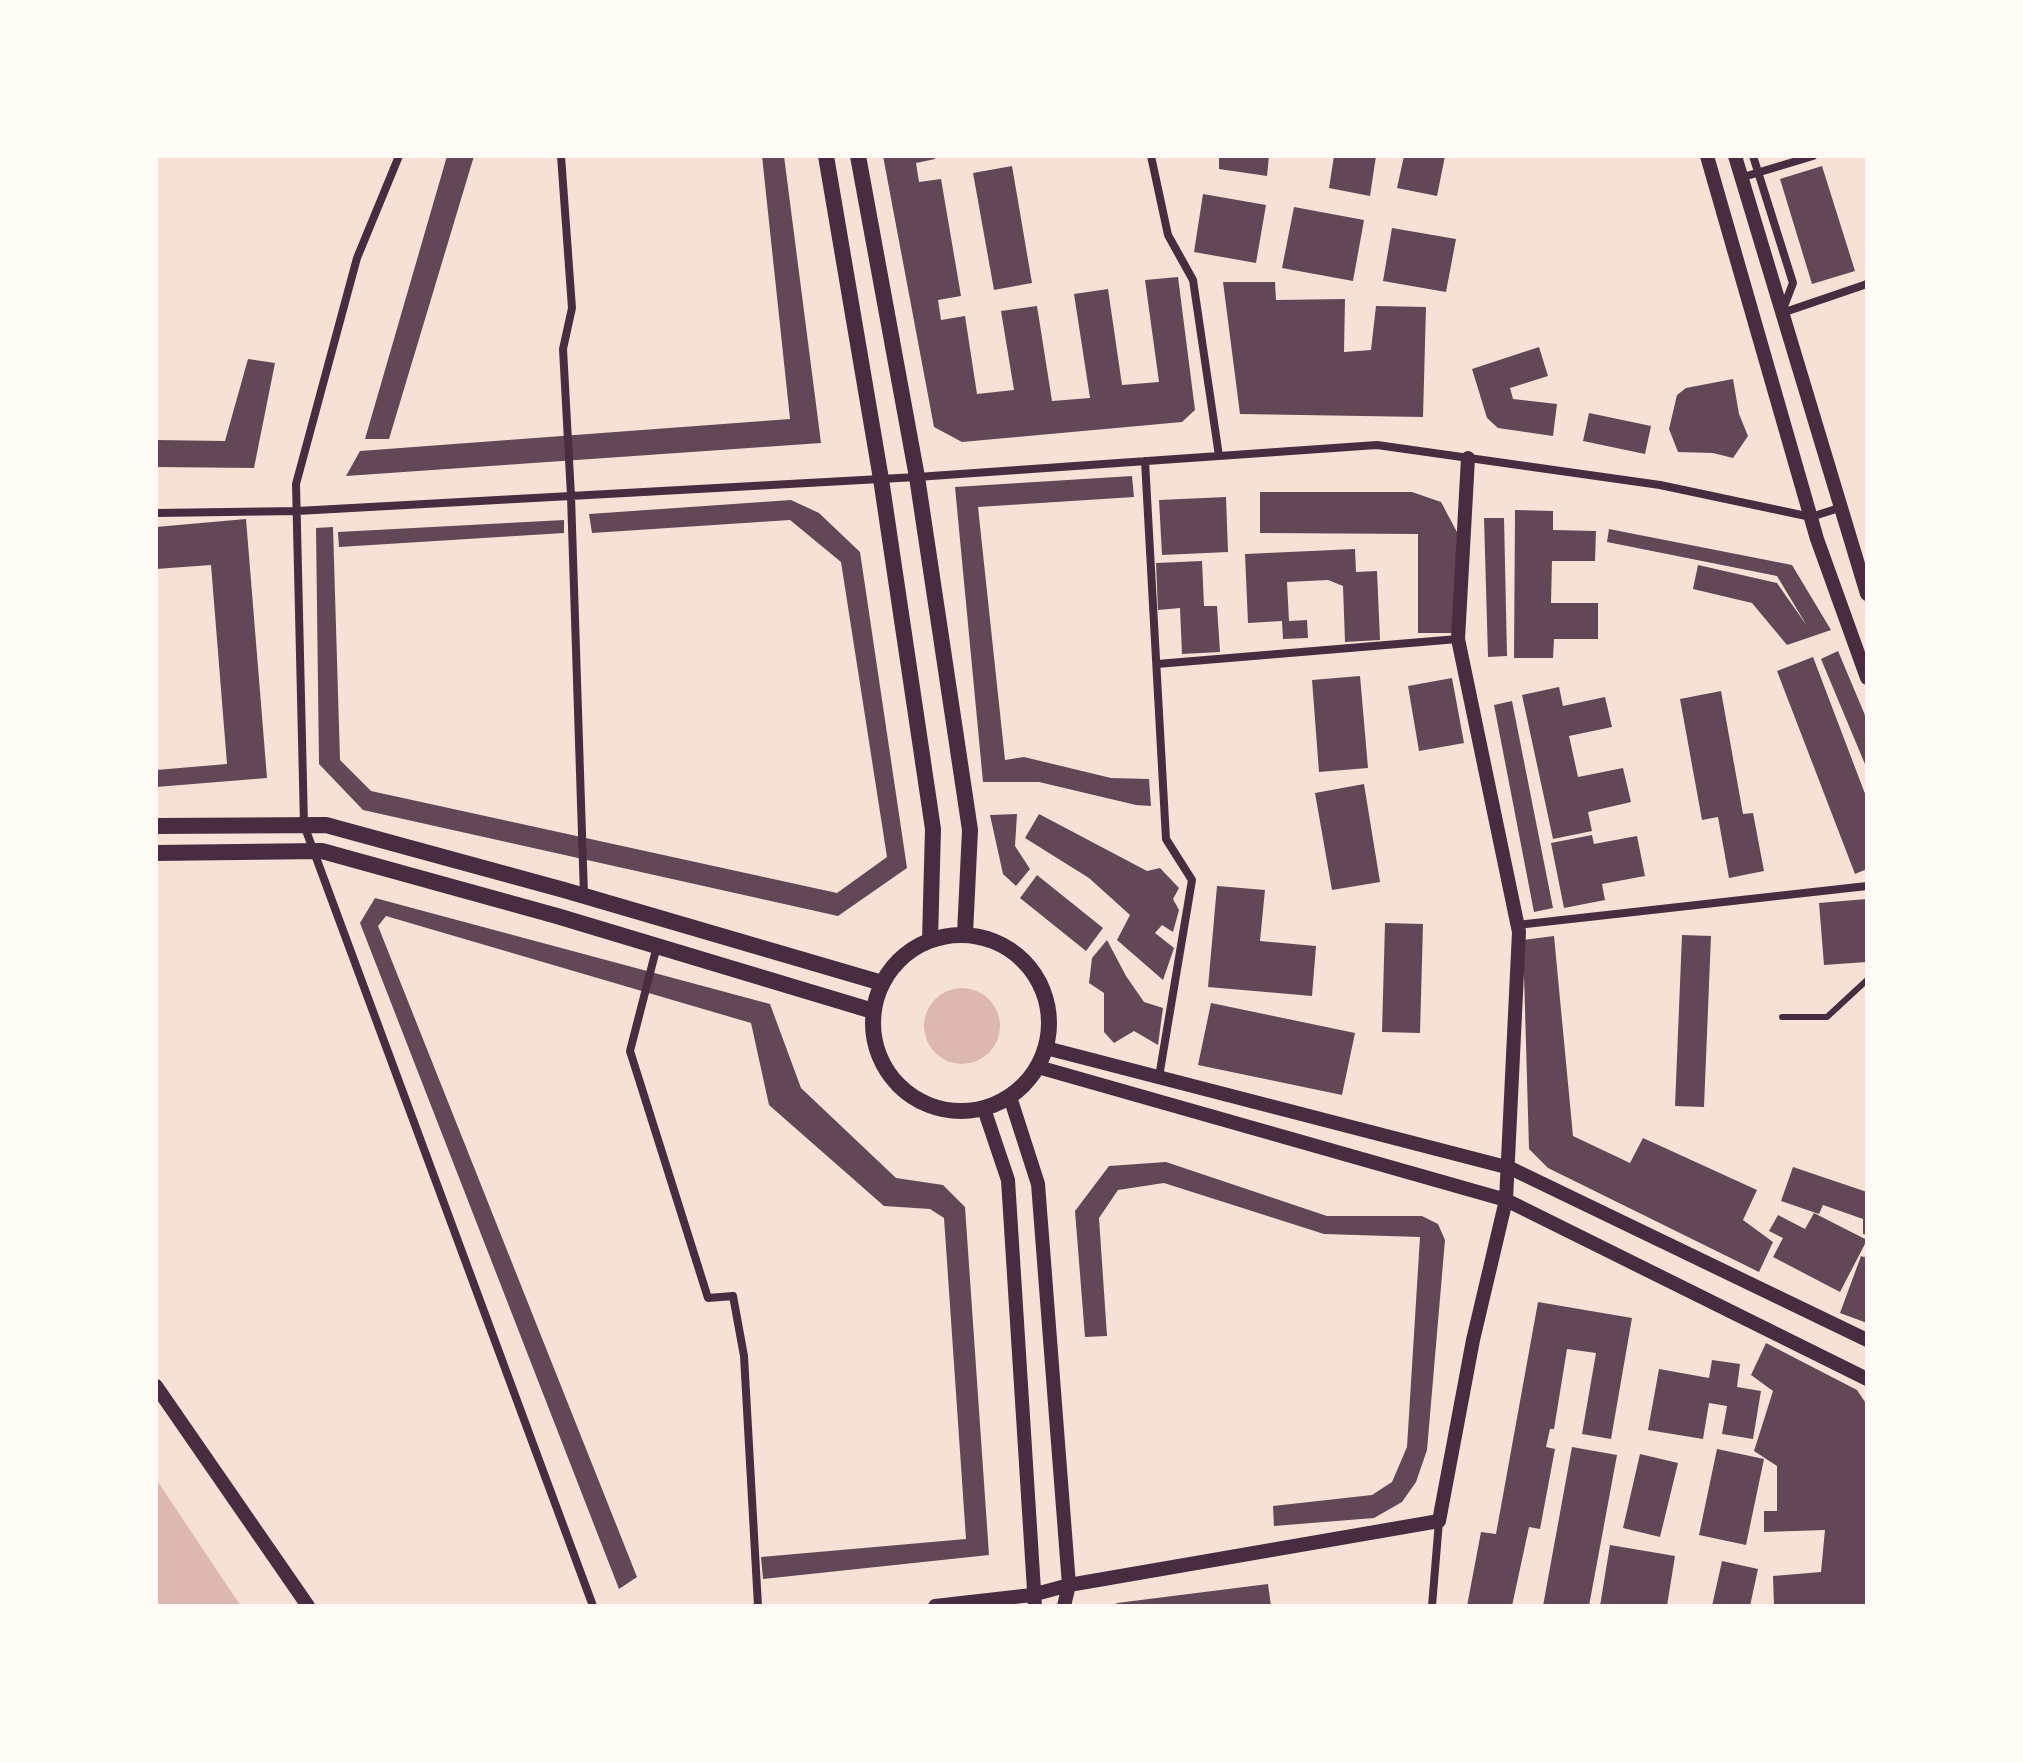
<!DOCTYPE html>
<html>
<head>
<meta charset="utf-8">
<style>
	body { margin:0 }
	#map { position:relative; width:2023px; height:1762px; overflow:hidden; background:#f7e1d7; font-family:Jost,sans-serif }
	canvas { display:block }
	.frame { position:absolute; inset:0; border:158px solid #fffaf5; pointer-events:none }
</style>
</head>
<body>
<div id="map">
<canvas width="2023" height="1762"></canvas>
<div class="frame"></div>
</div>
<script>
const ctx = document.querySelector('canvas').getContext('2d');
ctx.lineJoin = 'round';
function fillPath(path, color) {
  ctx.fillStyle = color;
  ctx.fill(path, 'evenodd');
}
function shape(rows) {
  const path = new Path2D();
  for (const r of rows) {
    if (r.length === 3) {
      path.moveTo(r[0] + r[2], r[1]);
      path.arc(r[0], r[1], r[2], 0, 2 * Math.PI);
      continue;
    }
    path.moveTo(r[0], r[1]);
    for (let i = 2; i < r.length; i += 2) path.lineTo(r[i], r[i + 1]);
  }
  return path;
}
function stroke(path, color, width, dash) {
  ctx.strokeStyle = color;
  ctx.lineWidth = width;
  ctx.lineCap = dash ? 'butt' : 'round';
  ctx.setLineDash(dash || []);
  ctx.stroke(path);
}
fillPath(shape([
	[962,1026,38],
	[156,1479,228,1587,241,1606,156,1606]
]), '#dcb8b0');
fillPath(shape([
	[447,156,474,156,389,439,365,439],
	[762,156,784,156,821,443,346,476,360,451,790,419],
	[883,156,935,156,935,159,916,163,919,182,941,179,961,296,938,300,941,320,965,316,977,394,1014,390,1001,311,1037,306,1052,401,1090,398,1074,294,1108,289,1122,385,1159,382,1145,280,1178,277,1195,410,1182,422,962,442,934,427],
	[1219,156,1269,156,1267,176,1219,169],
	[1334,156,1376,156,1370,196,1329,188],
	[1404,156,1445,156,1437,196,1397,188],
	[1012,166,1032,283,994,290,973,173],
	[1822,166,1855,271,1812,284,1780,179],
	[1203,194,1266,205,1256,263,1194,252],
	[1294,207,1364,220,1353,281,1282,268],
	[1392,228,1456,239,1446,292,1383,281],
	[1223,282,1275,282,1276,300,1345,299,1344,352,1371,350,1376,306,1426,307,1423,417,1240,414],
	[1539,347,1548,376,1510,388,1513,399,1557,404,1553,436,1498,428,1487,418,1472,369],
	[248,359,275,363,254,468,156,467,156,440,225,441],
	[1733,379,1739,414,1748,436,1733,458,1713,453,1678,452,1669,429,1677,395,1686,388],
	[1589,413,1651,426,1645,454,1583,441],
	[1132,476,1134,497,978,507,1005,760,1024,757,1111,778,1149,779,1151,806,1136,805,1039,782,983,782,955,487],
	[1260,492,1412,492,1441,502,1458,534,1458,633,1418,633,1418,534,1260,533],
	[1226,497,1228,552,1162,555,1159,500],
	[791,500,819,513,860,552,907,868,838,916,363,810,319,764,316,528,333,527,340,760,371,791,837,893,887,857,841,562,790,520,592,533,589,514],
	[1515,510,1553,511,1553,530,1596,531,1595,561,1552,561,1551,603,1598,603,1598,639,1554,639,1553,658,1514,658],
	[1484,518,1504,518,1507,656,1488,657],
	[246,519,267,778,156,787,156,770,227,764,211,565,156,569,156,527],
	[564,520,564,533,339,547,338,532],
	[1609,529,1792,565,1831,630,1787,645,1752,603,1693,589,1698,565,1777,583,1807,626,1777,576,1607,542],
	[1355,549,1356,572,1377,571,1380,640,1345,642,1343,586,1328,580,1287,582,1289,621,1307,620,1308,638,1283,639,1282,621,1248,623,1245,554],
	[1202,561,1204,606,1217,606,1220,652,1182,654,1180,608,1158,610,1156,563],
	[1838,651,1867,720,1867,769,1821,659],
	[1813,657,1867,799,1867,869,1855,874,1777,671],
	[1360,676,1368,768,1319,772,1312,680],
	[1452,678,1464,743,1419,751,1408,686],
	[1559,687,1563,706,1605,697,1612,727,1569,736,1578,777,1623,768,1631,802,1588,812,1592,831,1553,839,1522,695],
	[1721,691,1743,814,1753,813,1764,871,1729,878,1718,817,1702,820,1680,699],
	[1512,701,1553,908,1534,912,1494,705],
	[1364,784,1380,882,1332,890,1315,793],
	[1017,814,1015,846,1030,869,1016,886,1003,874,990,815],
	[1039,814,1147,871,1160,868,1179,888,1173,899,1179,910,1173,932,1162,925,1155,933,1174,948,1163,980,1117,940,1130,915,1089,878,1025,838],
	[1592,835,1594,844,1637,836,1645,876,1602,884,1605,900,1564,908,1551,843],
	[1037,875,1103,928,1086,951,1020,898],
	[1217,886,1265,890,1260,941,1316,946,1312,996,1208,987],
	[375,898,770,1004,801,1088,896,1178,943,1185,965,1207,989,1555,763,1579,761,1557,966,1539,944,1218,930,1209,884,1206,769,1105,751,1023,386,916,378,926,637,1577,619,1589,360,923],
	[1867,899,1867,962,1824,965,1819,903],
	[1385,923,1423,924,1420,1033,1382,1032],
	[1682,935,1711,936,1704,1107,1675,1106],
	[1554,936,1573,1136,1630,1163,1643,1138,1757,1190,1743,1220,1773,1242,1759,1272,1548,1168,1529,1149,1523,940],
	[1107,940,1126,976,1144,1002,1163,1008,1158,1045,1134,1031,1114,1043,1104,1032,1104,993,1089,983,1092,958],
	[1211,1003,1355,1033,1342,1095,1198,1065],
	[1166,1162,1327,1216,1422,1216,1438,1224,1445,1240,1427,1450,1416,1482,1402,1502,1374,1518,1274,1526,1273,1506,1372,1495,1392,1482,1407,1447,1420,1237,1324,1234,1164,1183,1118,1190,1099,1218,1107,1336,1085,1337,1075,1211,1109,1166],
	[1793,1167,1867,1192,1867,1235,1863,1234,1863,1219,1823,1205,1819,1214,1781,1201],
	[1814,1213,1867,1240,1840,1292,1773,1257,1783,1238,1769,1231,1778,1215,1805,1229],
	[1861,1256,1867,1258,1867,1323,1840,1313],
	[1538,1302,1632,1318,1611,1439,1582,1434,1596,1353,1567,1349,1554,1429,1550,1429,1546,1447,1555,1449,1540,1529,1529,1527,1512,1606,1467,1606,1481,1532,1496,1534],
	[1766,1343,1857,1390,1867,1405,1867,1606,1774,1606,1773,1576,1821,1572,1825,1530,1764,1532,1764,1511,1777,1511,1777,1466,1754,1451,1773,1391,1751,1375],
	[1712,1360,1740,1364,1737,1387,1761,1391,1753,1439,1722,1434,1727,1406,1709,1403,1703,1439,1648,1430,1659,1369,1709,1378],
	[1572,1447,1617,1455,1589,1606,1543,1606],
	[1717,1449,1764,1459,1746,1545,1699,1535],
	[1640,1454,1678,1463,1660,1537,1623,1528],
	[1610,1545,1675,1556,1667,1606,1600,1606],
	[1722,1561,1758,1569,1750,1606,1712,1606],
	[1268,1584,1271,1606,1112,1606,1117,1603]
]), '#644757');
stroke(shape([
	[1782,1017,1827,1017,1867,980]
]), '#4a2c40', 6);
stroke(shape([
	[399,156,357,258,296,484,304,825,593,1606],
	[561,156,572,308,563,349,571,496,584,895],
	[1151,156,1168,235,1193,280,1219,456],
	[1753,156,1793,283,1783,309],
	[1740,178,1813,156],
	[1782,313,1867,284],
	[1145,461,1166,839,1192,880,1159,1077],
	[156,513,297,511,917,477,1377,445,1660,485,1811,517,1839,508],
	[1157,664,1458,639],
	[1517,925,1867,886],
	[657,946,630,1051,708,1298,733,1296,744,1356,758,1606],
	[1432,1606,1439,1521]
]), '#4a2c40', 8);
stroke(shape([
	[1707,156,1817,539,1867,678],
	[1735,156,1867,594],
	[1046,1048,1510,1168,1867,1340],
	[1038,1067,1506,1200,1867,1379],
	[1010,1097,1038,1184,1069,1585,1064,1606],
	[984,1109,1008,1180,1035,1606],
	[156,1386,308,1606],
	[935,1606,1032,1595,1069,1585,1439,1521,1473,1340,1506,1200,1519,932,1458,639,1468,458]
]), '#4a2c40', 14);
stroke(shape([
	[826,156,881,479,933,829,930,940],
	[858,156,917,477,970,830,965,934],
	[156,826,326,825,564,890,882,983],
	[156,853,322,851,557,916,873,1011],
	[961,1023,88]
]), '#4a2c40', 16);
</script>
</body>
</html>
